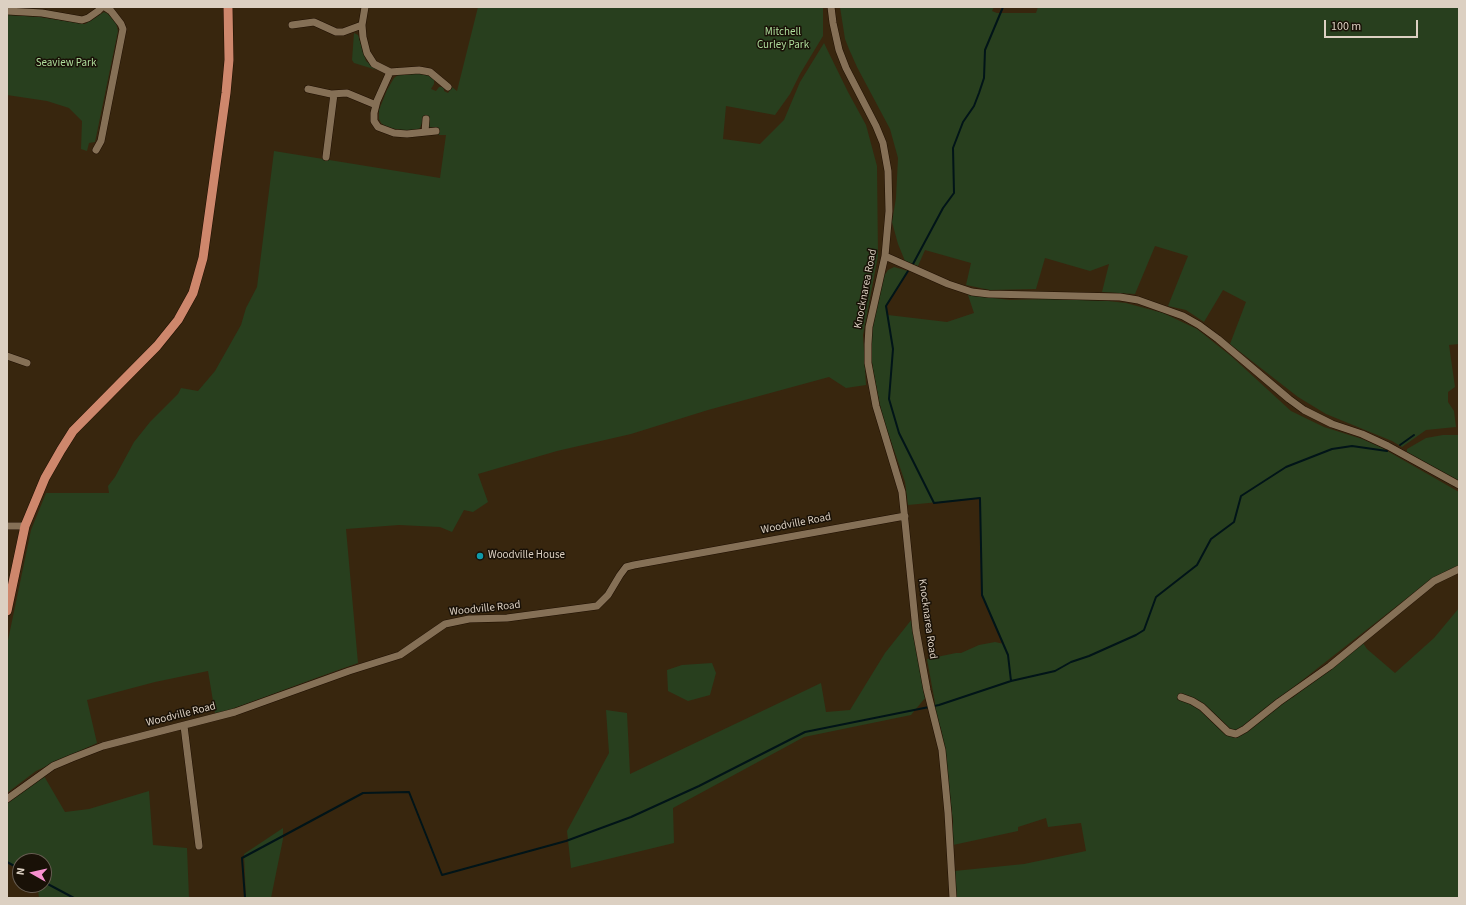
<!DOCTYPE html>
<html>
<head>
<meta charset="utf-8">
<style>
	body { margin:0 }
	#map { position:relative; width:1466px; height:905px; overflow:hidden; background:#38260e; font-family:"Source Sans 3",sans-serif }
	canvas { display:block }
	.frame { position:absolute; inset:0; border:8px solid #dcd0c2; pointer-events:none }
	.north { position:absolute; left:12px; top:853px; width:40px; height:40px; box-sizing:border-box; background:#191107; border:1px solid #675d52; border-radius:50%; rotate:278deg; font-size:11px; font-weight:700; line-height:16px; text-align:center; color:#dcd0c2 }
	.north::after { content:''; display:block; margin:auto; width:14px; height:18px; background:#f690cf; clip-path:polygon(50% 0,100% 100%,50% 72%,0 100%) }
	.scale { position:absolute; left:1324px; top:20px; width:94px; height:18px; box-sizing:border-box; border:2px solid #dcd0c2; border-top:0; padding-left:5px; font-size:12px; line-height:14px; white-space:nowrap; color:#dcd0c2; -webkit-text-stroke:3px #191107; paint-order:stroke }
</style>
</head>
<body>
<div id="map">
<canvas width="1466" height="905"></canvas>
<div class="frame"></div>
<div class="north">N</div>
<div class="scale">100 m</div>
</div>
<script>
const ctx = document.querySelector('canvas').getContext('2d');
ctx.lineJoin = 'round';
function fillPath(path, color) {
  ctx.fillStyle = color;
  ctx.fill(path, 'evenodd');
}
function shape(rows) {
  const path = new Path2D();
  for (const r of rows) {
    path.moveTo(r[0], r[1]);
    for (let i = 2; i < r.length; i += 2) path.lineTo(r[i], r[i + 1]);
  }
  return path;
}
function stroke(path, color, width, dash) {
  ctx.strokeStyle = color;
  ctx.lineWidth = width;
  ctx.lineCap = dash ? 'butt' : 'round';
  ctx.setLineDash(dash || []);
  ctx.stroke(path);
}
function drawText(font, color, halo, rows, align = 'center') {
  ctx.font = font + ' "Source Sans 3",sans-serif';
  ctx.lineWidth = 3;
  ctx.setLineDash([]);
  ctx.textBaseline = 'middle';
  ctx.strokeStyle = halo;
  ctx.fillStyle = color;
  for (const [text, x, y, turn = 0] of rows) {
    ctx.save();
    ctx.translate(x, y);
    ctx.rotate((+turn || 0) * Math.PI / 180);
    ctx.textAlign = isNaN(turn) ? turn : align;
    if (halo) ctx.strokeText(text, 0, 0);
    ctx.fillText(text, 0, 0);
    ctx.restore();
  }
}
fillPath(shape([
	[478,7,823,7,823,36,800,74,790,94,775,115,726,106,723,139,760,144,784,120,800,82,824,43,848,92,866,125,877,166,878,256,863,335,866,385,846,388,829,377,708,410,631,434,557,451,478,474,488,502,473,512,464,510,452,532,440,527,399,525,346,529,358,663,316,678,224,712,215,713,208,671,155,682,87,700,97,743,36,771,7,793,7,645,31,530,46,493,109,493,108,486,115,477,134,442,150,422,178,394,181,388,198,391,215,371,241,325,246,308,257,287,274,151,440,178,446,135,439,135,437,127,434,128,429,127,428,124,424,119,419,130,405,131,386,127,381,123,379,119,379,110,387,90,394,78,398,75,420,72,434,77,434,84,431,89,436,91,439,87,443,87,444,89,444,91,448,93,452,87,457,91],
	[840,7,994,7,992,11,997,13,1036,13,1038,7,1459,7,1459,344,1449,345,1455,387,1448,392,1448,402,1454,411,1456,427,1426,430,1402,447,1392,441,1326,414,1298,397,1230,344,1246,302,1223,290,1204,322,1186,310,1168,306,1188,256,1155,246,1135,294,1102,292,1109,264,1090,271,1045,258,1036,289,990,290,966,285,971,263,925,250,918,266,905,261,898,244,892,222,896,198,898,158,890,129,857,67,849,49,845,39],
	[104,12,108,14,116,23,118,31,95,142,89,143,87,151,81,149,82,121,69,108,47,101,7,95,7,15,39,17,85,24],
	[354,33,358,35,366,61,377,70,354,63,352,60],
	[894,267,908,271,886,305,888,315,947,322,974,313,968,295,1010,300,1050,299,1108,301,1126,303,1163,313,1197,329,1231,356,1291,411,1324,427,1362,439,1382,448,1459,492,1459,566,1430,580,1286,693,1292,698,1363,643,1367,649,1395,673,1434,638,1459,608,1459,898,955,898,954,871,1024,864,1086,851,1081,823,1048,827,1046,818,1018,827,1018,831,953,845,953,821,942,733,933,704,935,703,927,659,956,653,961,653,979,645,995,642,1004,644,982,595,980,498,908,505,905,482,882,415,873,370,871,354,872,327,884,276,888,270],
	[1443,435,1459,435,1459,481,1407,452,1407,449,1426,438],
	[912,619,925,698,911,715,804,737,673,808,674,843,571,868,567,831,609,753,606,710,627,713,630,774,821,683,826,712,850,710,885,653],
	[712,663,716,673,710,695,688,701,668,691,667,670,682,665],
	[44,776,65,812,89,809,149,791,153,845,187,848,189,898,39,898,38,890,32,885,44,885,44,861,20,861,20,873,7,861,7,803],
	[283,828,283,839,271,898,246,898,244,854]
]), '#283f1e');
stroke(shape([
	[913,264,943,208,954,193,953,148,963,122,974,106,979,93,984,78,985,50,1003,7],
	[908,271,886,306,893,349,889,399,899,433,934,503,980,498,982,595,1008,655,1011,681],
	[1400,445,1414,435],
	[7,862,20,869],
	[44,882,74,898],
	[245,898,242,858,363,793,409,792,442,875,566,841,631,817,699,786,805,732,939,705,1011,681,1055,671,1071,662,1089,656,1136,635,1144,630,1156,597,1197,565,1211,539,1234,522,1241,496,1286,467,1332,449,1352,446,1387,451]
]), '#011418', 2);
const minor = shape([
	[365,7,362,25,363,37,367,53,374,64,390,72,419,70,430,72,448,87],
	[831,7,833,23,839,50,846,68,876,126,883,143,888,171,889,211,885,256,869,327,868,344,868,363,876,406,902,492,916,630,927,690,942,750,948,813,953,898],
	[7,11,42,13,82,20,88,18,98,11,102,7],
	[292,25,314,22,336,32,343,32,362,25],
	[390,72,377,101,374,113,374,121,378,127,394,133,407,134,436,131],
	[308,89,331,94,347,93,376,105],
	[425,132,426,119],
	[96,150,101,141,123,29,121,24,111,11,105,7],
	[326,157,334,94],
	[885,256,948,284,972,292,989,294,1120,297,1138,300,1183,316,1199,325,1218,339,1289,399,1304,410,1332,424,1362,434,1388,446,1459,485],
	[7,356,27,363],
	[7,526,25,526],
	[1181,697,1192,701,1202,707,1228,732,1236,734,1245,729,1279,702,1330,666,1434,581,1459,569],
	[184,726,199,846],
	[7,799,53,766,72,758,103,746,235,712,349,671,400,655,445,624,469,619,507,618,597,606,608,595,620,575,626,567,634,565,905,516]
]);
const major = shape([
	[7,611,25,526,45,478,61,450,73,431,157,346,178,320,193,293,203,258,226,93,229,60,228,7]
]);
stroke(minor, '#1f0f00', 8);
stroke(major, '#1f0f00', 10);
stroke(minor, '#857056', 7);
stroke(major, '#ce876c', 9);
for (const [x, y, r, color] of [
	[480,556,4,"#0f9aa8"]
]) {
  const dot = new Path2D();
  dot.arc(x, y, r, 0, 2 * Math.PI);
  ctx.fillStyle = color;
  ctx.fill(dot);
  stroke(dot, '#191107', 1.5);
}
drawText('11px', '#afde9d', '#191107', [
	["Mitchell",783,33],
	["Curley Park",783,46],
	["Seaview Park",66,64]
]);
drawText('11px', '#dcd0c2', '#191107', [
	["Knocknarea Road",866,289,-79],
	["Woodville Road",796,524,-11],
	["Woodville Road",485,609,-6],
	["Knocknarea Road",927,619,82],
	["Woodville Road",181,715,-14]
]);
drawText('11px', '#dcd0c2', '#191107', [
	["Woodville House",488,556]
], 'left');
</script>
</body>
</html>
